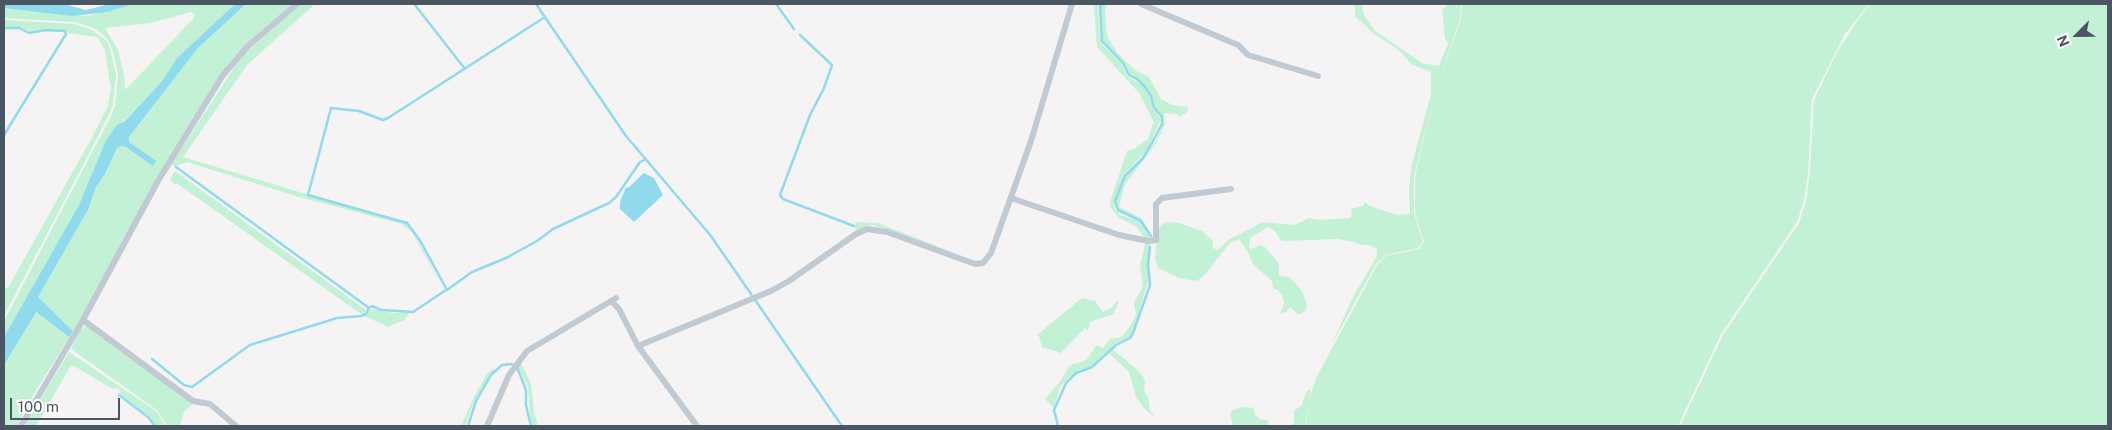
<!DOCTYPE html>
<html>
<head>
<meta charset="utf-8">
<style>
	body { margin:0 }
	#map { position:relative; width:2112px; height:430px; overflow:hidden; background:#f5f3f3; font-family:"Public Sans",sans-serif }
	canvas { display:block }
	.frame { position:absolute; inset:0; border:5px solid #4a5661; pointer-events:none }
	.north { position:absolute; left:2052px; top:10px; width:50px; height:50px; -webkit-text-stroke:4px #fff; paint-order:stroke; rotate:247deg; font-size:14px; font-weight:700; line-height:20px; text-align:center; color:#4a5661 }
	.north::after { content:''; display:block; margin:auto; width:18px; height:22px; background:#4a5661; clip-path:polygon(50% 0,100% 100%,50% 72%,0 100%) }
	.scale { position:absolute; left:10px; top:398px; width:110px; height:22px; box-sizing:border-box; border:2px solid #4a5661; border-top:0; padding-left:6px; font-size:15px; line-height:18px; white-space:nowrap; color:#4a5661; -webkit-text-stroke:4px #fff; paint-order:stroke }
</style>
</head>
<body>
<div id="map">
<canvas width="2112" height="430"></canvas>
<div class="frame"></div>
<div class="north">N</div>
<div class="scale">100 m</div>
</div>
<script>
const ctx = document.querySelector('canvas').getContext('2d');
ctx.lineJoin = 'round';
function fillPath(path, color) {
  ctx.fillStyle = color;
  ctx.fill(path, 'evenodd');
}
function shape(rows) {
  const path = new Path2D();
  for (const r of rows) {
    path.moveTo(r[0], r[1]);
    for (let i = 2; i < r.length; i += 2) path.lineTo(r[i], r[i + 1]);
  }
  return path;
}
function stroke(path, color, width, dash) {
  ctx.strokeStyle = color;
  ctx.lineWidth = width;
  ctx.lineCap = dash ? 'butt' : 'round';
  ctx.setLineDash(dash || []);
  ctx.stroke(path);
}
fillPath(shape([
	[133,4,235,4,177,58,163,80,106,140,79,205,4,337,4,321,110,118,115,106,118,75,113,51,108,40,101,33,91,27,74,22,4,18,4,8,87,16],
	[191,12,194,14,194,18,125,90,124,75,118,50,105,28,151,23],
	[246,4,294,4,246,45,156,180,81,319,36,390,17,426,4,426,4,365,31,317,36,312,69,337,73,331,38,297,88,210,96,187,105,174,117,148,122,146,126,147,154,166,129,142,129,137,198,48],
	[300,4,315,4,247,65,183,157,406,224,420,243,444,290,412,232,402,224,299,197,187,162,176,166,171,165,241,57],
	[1094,4,1098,4,1100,38,1103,45,1121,63,1128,77,1142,85,1149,95,1153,109,1161,119,1149,147,1124,175,1114,203,1115,210,1121,215,1141,222,1150,236,1149,240,1145,239,1137,227,1118,217,1111,208,1110,202,1127,151,1134,149,1148,139,1154,122,1139,93,1097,47],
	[1101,4,1107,4,1105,12,1107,36,1118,54,1135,70,1149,77,1161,99,1172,105,1187,107,1188,111,1180,117,1177,114,1164,113,1165,124,1156,144,1125,184,1119,207,1141,218,1146,225,1138,218,1120,211,1116,200,1125,178,1144,158,1156,141,1161,130,1164,118,1155,109,1153,98,1143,83,1130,75,1123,62,1105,45,1102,34],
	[1355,4,1361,4,1364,15,1375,31,1422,63,1439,66,1448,43,1445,38,1442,10,1447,4,1461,4,1460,19,1435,93,1414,176,1414,213,1423,242,1418,248,1386,255,1376,264,1332,344,1352,299,1377,256,1377,249,1370,245,1360,245,1354,242,1337,239,1284,241,1280,240,1276,232,1268,227,1250,238,1249,248,1252,249,1260,245,1265,247,1279,264,1279,275,1290,278,1302,291,1307,304,1306,310,1299,315,1290,307,1286,312,1280,313,1284,304,1282,295,1278,290,1273,288,1272,281,1253,264,1248,252,1239,239,1230,243,1203,277,1196,281,1179,278,1158,268,1155,260,1158,227,1166,222,1179,223,1202,231,1213,241,1213,248,1218,250,1228,240,1263,222,1295,225,1309,218,1318,220,1350,218,1352,215,1351,209,1363,206,1365,202,1370,206,1397,215,1410,214,1409,189,1412,164,1431,94,1431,72,1411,64,1400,51,1374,34,1355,16],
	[1462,4,1869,4,1845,34,1812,99,1808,173,1804,200,1797,222,1721,334,1678,426,1306,426,1309,401,1316,378,1377,265,1386,256,1419,249,1424,242,1415,213,1415,176,1435,93,1461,19],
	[1871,4,2108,4,2108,426,1680,426,1723,335,1799,223,1806,201,1810,173,1814,100,1837,52,1860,17],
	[4,20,74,24,90,29,107,41,111,52,116,75,113,105,108,117,4,316,4,290,9,286,90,141,108,106,111,89,105,50,97,37,68,33,66,30,46,29,29,31,19,27,4,27],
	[175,171,366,310,364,313,361,314,178,184,174,184,170,179],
	[856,222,878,223,977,262,873,225,866,226,858,231,855,229],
	[1145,243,1150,244,1149,279,1134,328,1129,337,1115,344,1089,368,1079,370,1068,378,1060,387,1054,408,1045,399,1060,382,1069,366,1086,360,1097,345,1103,348,1110,339,1122,337,1132,323,1136,314,1134,303,1143,286,1140,266],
	[1082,298,1095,301,1103,312,1112,307,1118,300,1118,304,1113,314,1090,322,1088,331,1085,328,1061,353,1042,347,1039,336,1037,335],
	[371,309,393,313,409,313,404,320,388,327,365,316],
	[87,326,194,403,184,412,180,426,167,426,157,410,71,349,80,330],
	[1112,349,1140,372,1145,380,1144,392,1148,397,1150,410,1155,418,1143,407,1136,397,1129,372,1109,353],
	[69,352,156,411,165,426,156,426,149,416,120,394,121,391,117,388,113,389,74,366,70,367,36,426,25,426],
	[520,361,531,384,534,413,538,426,532,426,531,423,528,387,517,365],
	[493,368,494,370,473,404,465,426,461,426,474,397,487,374],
	[1311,389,1305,426,1287,426,1294,424,1294,411,1302,405,1306,392],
	[1243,407,1254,408,1255,415,1260,419,1269,421,1268,426,1233,426,1230,414,1233,410]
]), '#c3f1d5');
fillPath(shape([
	[4,4,64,4,86,10,110,4,133,4,107,12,73,16,4,8],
	[235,4,246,4,198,48,129,137,129,142,156,161,153,166,126,147,122,146,117,148,105,174,96,187,88,210,38,297,73,331,69,337,36,312,4,365,4,337,79,205,106,140,118,124,124,122,163,80,177,58],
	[644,173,654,178,663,195,634,222,620,209,620,202,626,187,628,188]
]), '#90daee');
stroke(shape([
	[536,4,626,136,711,236,842,426],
	[776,4,794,29],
	[1100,4,1102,41,1123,63,1129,75,1137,79,1145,87,1151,96,1154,108,1162,117,1162,124,1152,143,1143,158,1125,176,1115,201,1118,210,1141,221,1151,236],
	[415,5,465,69],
	[545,17,388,118,383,120,359,111,331,108,308,195,407,223,421,242,447,290,472,272,506,258,537,241,553,229,609,203,616,197,640,162,646,159],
	[4,28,19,28,29,33,46,30,65,31,66,34,4,135],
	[800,35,832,65,824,88,810,115,780,195,783,199,854,226],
	[176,167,369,308,372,306,381,310,413,312,446,290],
	[152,359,184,385,192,387,250,345,337,318,361,316,366,314,369,308],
	[517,367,526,390,526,405,531,426],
	[119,395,148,417,155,426],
	[468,426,476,401,491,375,502,365,512,364],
	[1058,426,1054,410,1066,383,1076,373,1092,367,1116,345,1130,338,1133,333,1150,285,1148,264,1150,247]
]), '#90daee', 2.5);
stroke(shape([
	[1141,4,1238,45,1248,55,1318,76],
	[1011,198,1119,235,1148,241,1156,240,1156,204,1162,198,1231,189],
	[611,301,619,309,638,346,697,426],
	[83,320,193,401,210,404,236,426],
	[638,346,771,291,789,281,856,234,867,229,887,232,975,264,983,263,991,253,1031,141,1072,4],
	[21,426,83,320,158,181,223,75,248,46,297,4],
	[487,426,509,375,527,351,616,298]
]), '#c1cad2', 6);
</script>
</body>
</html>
